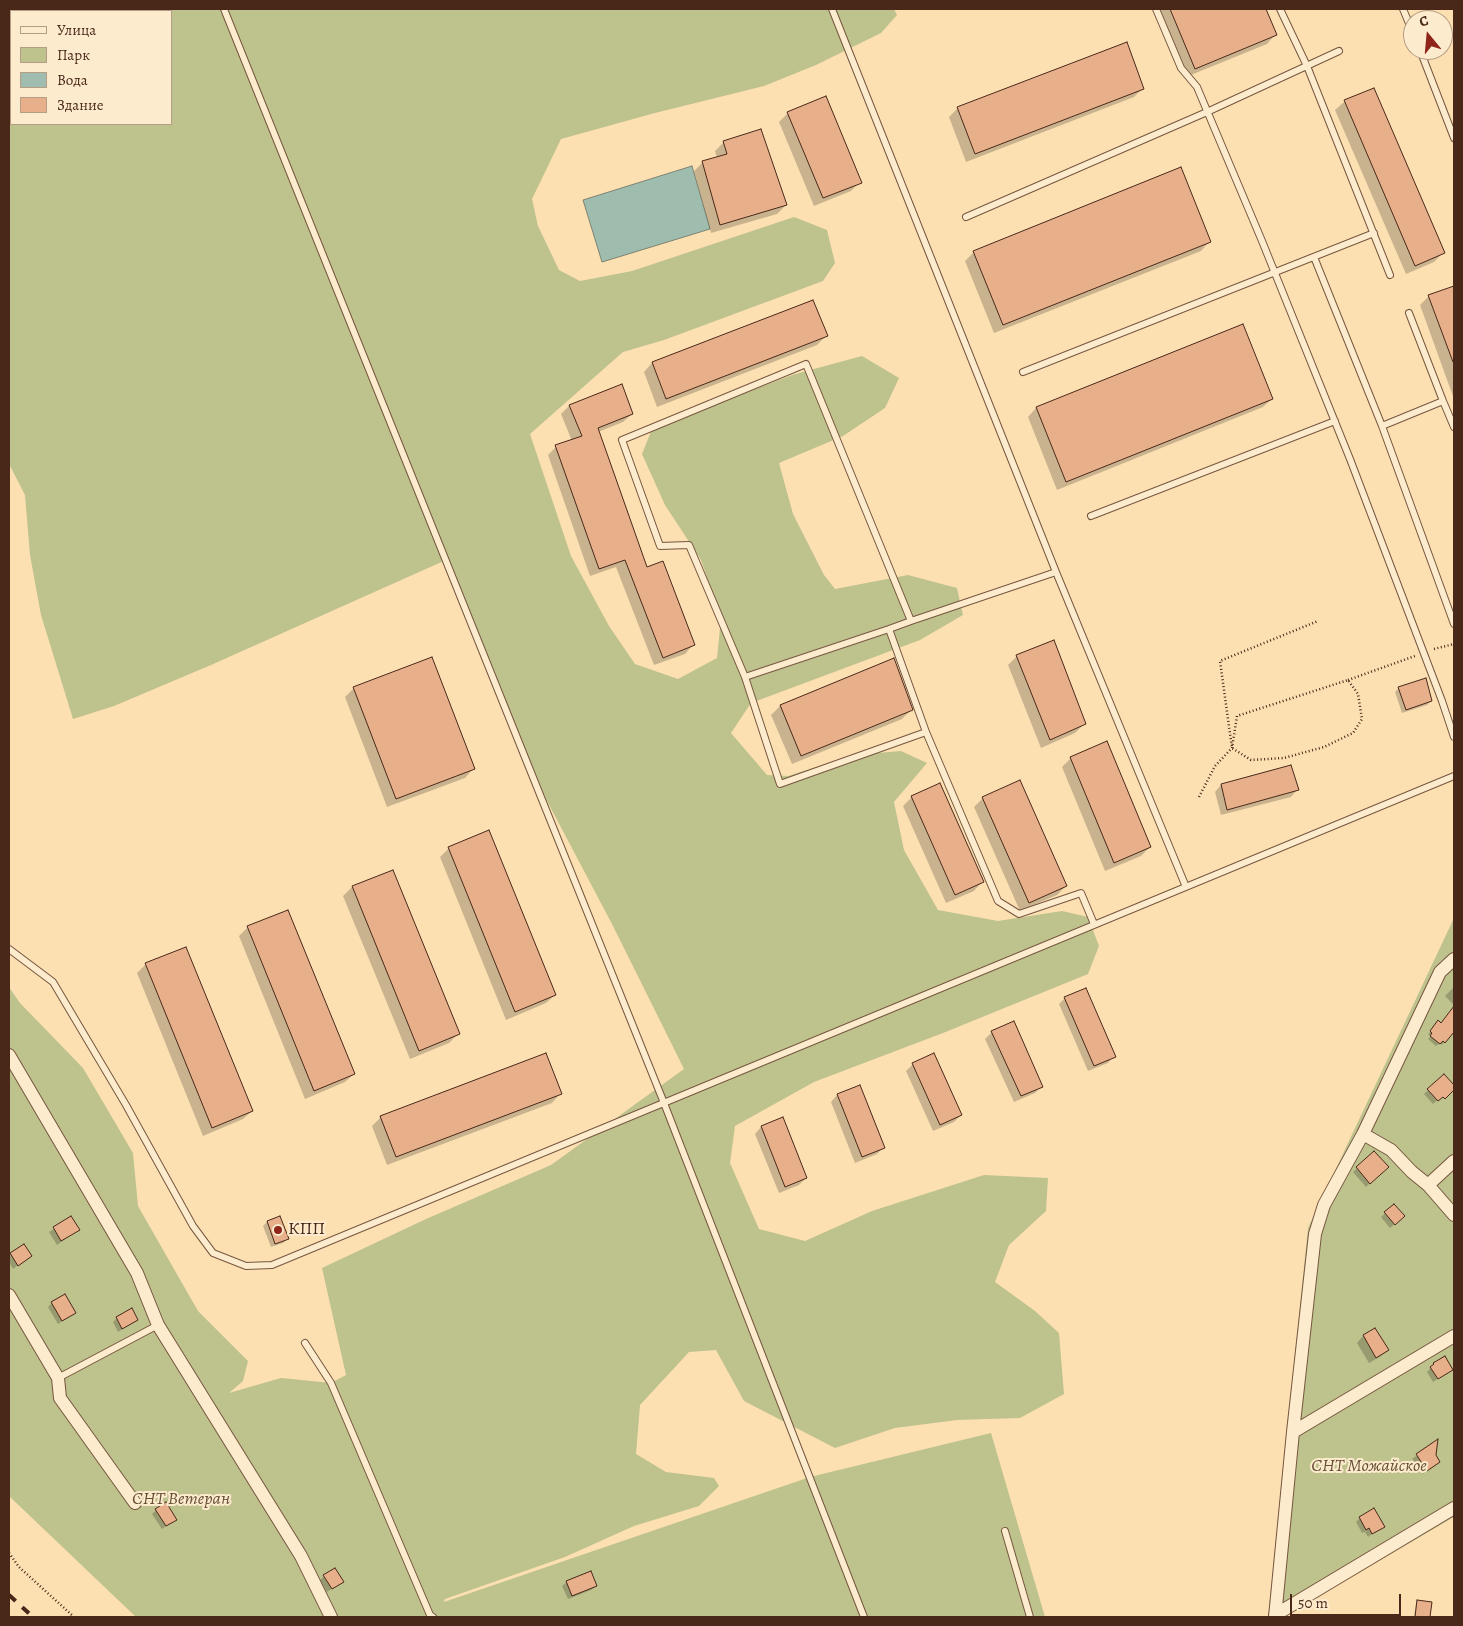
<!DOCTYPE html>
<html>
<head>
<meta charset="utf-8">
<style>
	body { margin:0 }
	#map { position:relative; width:1463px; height:1626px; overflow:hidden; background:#fce0b2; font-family:Alegreya,serif }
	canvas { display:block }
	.frame { position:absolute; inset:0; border:10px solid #492819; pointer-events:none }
	.legend { position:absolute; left:10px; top:10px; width:162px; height:115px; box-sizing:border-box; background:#fdebcd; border:1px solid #b59d85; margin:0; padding:6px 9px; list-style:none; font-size:15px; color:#492819 }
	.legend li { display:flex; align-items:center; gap:10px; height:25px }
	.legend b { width:25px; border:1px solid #b59d85 }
	.north { position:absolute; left:1403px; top:10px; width:50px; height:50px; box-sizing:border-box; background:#fdebcd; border:1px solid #b59d85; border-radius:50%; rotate:343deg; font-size:14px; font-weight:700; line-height:20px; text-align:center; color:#492819 }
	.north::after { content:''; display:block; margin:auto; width:18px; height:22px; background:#8f2418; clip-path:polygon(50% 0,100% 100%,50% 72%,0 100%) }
	.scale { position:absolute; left:1290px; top:1594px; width:111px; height:22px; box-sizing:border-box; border:2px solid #492819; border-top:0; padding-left:6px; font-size:15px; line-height:18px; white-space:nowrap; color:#492819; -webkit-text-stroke:4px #fdebcd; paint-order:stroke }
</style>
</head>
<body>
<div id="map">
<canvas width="1463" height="1626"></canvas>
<div class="frame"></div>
<ul class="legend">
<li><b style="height:6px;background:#fdebcd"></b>Улица</li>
<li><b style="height:14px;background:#bec28d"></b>Парк</li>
<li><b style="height:14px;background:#9fbdae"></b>Вода</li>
<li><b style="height:14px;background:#e8b08a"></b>Здание</li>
</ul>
<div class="north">С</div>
<div class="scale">50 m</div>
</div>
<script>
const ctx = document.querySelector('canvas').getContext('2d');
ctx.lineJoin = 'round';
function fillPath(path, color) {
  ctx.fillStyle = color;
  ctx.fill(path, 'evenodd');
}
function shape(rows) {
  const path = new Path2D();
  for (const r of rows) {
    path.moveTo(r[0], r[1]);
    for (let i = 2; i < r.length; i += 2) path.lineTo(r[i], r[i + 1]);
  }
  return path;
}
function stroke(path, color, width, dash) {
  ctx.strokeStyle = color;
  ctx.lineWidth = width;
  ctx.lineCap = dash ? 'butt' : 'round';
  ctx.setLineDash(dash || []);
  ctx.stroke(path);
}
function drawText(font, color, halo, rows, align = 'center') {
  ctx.font = font + ' Alegreya,serif';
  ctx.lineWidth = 4;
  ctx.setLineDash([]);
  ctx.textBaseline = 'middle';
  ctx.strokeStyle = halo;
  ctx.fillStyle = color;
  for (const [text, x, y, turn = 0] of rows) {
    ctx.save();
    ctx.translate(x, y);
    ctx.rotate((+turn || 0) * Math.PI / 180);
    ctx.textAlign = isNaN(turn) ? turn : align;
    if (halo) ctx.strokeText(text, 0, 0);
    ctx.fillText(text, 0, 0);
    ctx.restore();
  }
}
fillPath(shape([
	[9,9,894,9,897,15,881,33,816,65,764,86,655,113,561,139,532,199,538,226,559,270,580,281,632,271,794,217,827,230,835,263,823,281,664,340,623,352,530,434,571,556,609,626,635,664,678,679,717,658,721,618,701,560,665,505,642,454,652,429,792,375,862,356,899,378,885,408,843,436,779,463,793,514,824,575,835,589,908,575,957,588,963,615,920,640,751,703,731,733,767,775,788,776,853,755,901,751,927,763,894,802,904,850,938,910,998,921,1062,911,1088,917,1099,946,1088,974,943,1033,814,1082,735,1126,730,1163,759,1229,805,1241,872,1211,984,1175,1048,1178,1046,1211,1009,1245,995,1282,1035,1311,1059,1333,1064,1394,1020,1418,957,1420,895,1428,835,1448,744,1401,716,1350,689,1352,640,1405,636,1454,666,1472,714,1478,719,1486,699,1506,634,1526,565,1557,445,1599,444,1602,810,1477,991,1433,1045,1617,136,1617,9,1496,9,987,20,1003,83,1068,133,1153,138,1206,198,1311,248,1361,243,1381,229,1393,281,1378,331,1383,346,1375,322,1268,426,1219,551,1165,684,1069,612,924,546,799,446,560,211,665,114,706,73,719,41,615,30,555,25,495,9,464],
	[11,11,171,11,171,124,11,124],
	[1454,918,1454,1517,1283,1617,1268,1617,1308,1228]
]), '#bec28d');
const water = shape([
	[692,166,710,229,602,262,583,200,692,166]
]);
fillPath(water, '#9fbdae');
stroke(water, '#7d8172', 1);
fillPath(shape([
	[31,9,75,9,54,11,31,11],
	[1158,9,1265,9,1275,35,1267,44,1186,77],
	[1143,88,1134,97,966,162,949,117,958,108],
	[1373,89,1443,253,1434,262,1406,274,1335,110,1344,102],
	[788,113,860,182,851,191,814,206,779,122],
	[724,142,786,205,777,214,711,233,694,171,703,162,717,158,715,151],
	[1209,242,1201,251,994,333,965,261,974,252],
	[1454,287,1454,399,1420,305,1429,296],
	[813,301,826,336,817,345,657,407,644,372,652,363],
	[1243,326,1272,399,1263,407,1057,490,1028,417,1036,408],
	[569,406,632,414,623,422,598,432,646,569,693,645,685,654,654,665,616,567,590,576,548,455,556,447,572,441,561,414],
	[1053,642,1084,724,1075,733,1041,748,1008,665,1017,656],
	[893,660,911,710,902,719,792,764,771,715,780,706],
	[354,688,473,769,465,778,387,807,345,697],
	[1399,688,1431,701,1427,705,1402,713,1395,692],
	[1071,758,1150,847,1141,856,1105,871,1062,767],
	[1290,767,1297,790,1291,797,1221,815,1215,792,1221,785],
	[912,797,982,882,974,891,946,903,903,806],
	[983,798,1066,886,1057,895,1020,911,974,807],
	[449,848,555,995,546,1003,506,1020,440,857],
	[392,871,458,1034,449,1043,410,1059,343,896,352,887],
	[248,927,354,1074,345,1082,305,1099,239,936],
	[146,964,252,1111,243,1119,203,1136,137,973],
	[1454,987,1454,1005,1445,996],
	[1065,998,1114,1056,1108,1063,1088,1071,1059,1004],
	[1454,1007,1454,1020,1451,1023,1454,1026,1444,1042,1442,1045,1440,1043,1436,1046,1428,1039,1431,1036,1428,1034,1436,1025,1441,1024],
	[992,1032,1041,1087,1035,1093,1014,1102,985,1039],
	[913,1064,961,1115,954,1122,933,1131,906,1071],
	[1444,1076,1449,1090,1433,1104,1424,1094],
	[859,1086,883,1148,877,1154,855,1163,831,1102,837,1095],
	[560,1094,552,1103,387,1165,372,1126,381,1117],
	[782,1119,806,1178,799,1185,779,1193,755,1134,761,1127],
	[1374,1153,1383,1171,1366,1187,1353,1172],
	[1394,1206,1399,1220,1390,1228,1381,1217],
	[280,1217,288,1238,283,1243,271,1247,263,1226,267,1222],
	[71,1218,78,1230,57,1245,49,1232],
	[24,1245,30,1256,13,1269,9,1262,9,1256],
	[52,1303,75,1313,58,1324,48,1307],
	[117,1318,137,1320,118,1332,113,1322],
	[1375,1329,1387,1350,1381,1356,1369,1363,1357,1343,1363,1336],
	[1434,1364,1451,1370,1433,1382,1427,1372],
	[1437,1441,1434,1455,1439,1462,1423,1474,1412,1459],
	[156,1510,176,1519,162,1529,152,1514],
	[1360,1518,1383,1526,1368,1537,1365,1532,1362,1533,1356,1522],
	[324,1576,342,1582,327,1592,320,1580],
	[567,1582,596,1586,591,1590,568,1599,562,1586],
	[1417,1601,1430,1603,1429,1617,1414,1617,1416,1603]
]), '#0003');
const building = shape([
	[1170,9,1266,9,1277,35,1195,69,1170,9],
	[1127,42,1144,89,975,154,957,107,1127,42],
	[1374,88,1445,253,1415,266,1344,100,1374,88],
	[826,96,862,183,823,198,787,112,826,96],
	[761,129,787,205,720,225,702,161,727,154,723,141,761,129],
	[1181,167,1211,242,1003,325,973,251,1181,167],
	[1454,286,1454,362,1453,362,1428,295,1454,286],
	[813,300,828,336,666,399,652,362,813,300],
	[1243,324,1273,399,1066,482,1036,407,1243,324],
	[622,384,633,414,598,428,647,567,663,561,695,645,663,658,625,560,599,569,555,445,582,436,569,405,622,384],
	[1054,640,1086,724,1050,740,1016,655,1054,640],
	[432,657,475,769,396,799,353,687,432,657],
	[894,658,913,710,801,756,780,705,894,658],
	[1426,678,1432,701,1406,710,1398,687,1426,678],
	[1107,741,1151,847,1114,863,1070,757,1107,741],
	[1291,765,1299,790,1227,810,1221,784,1291,765],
	[1020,780,1067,886,1029,903,982,797,1020,780],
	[940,783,984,882,955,895,911,796,940,783],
	[489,830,556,995,515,1012,448,847,489,830],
	[393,870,460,1034,419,1051,352,886,393,870],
	[288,910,355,1074,314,1091,247,926,288,910],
	[186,947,253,1111,212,1128,145,963,186,947],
	[1086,988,1116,1057,1094,1066,1064,997,1086,988],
	[1454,1006,1454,1032,1445,1043,1443,1041,1440,1044,1430,1036,1432,1033,1430,1031,1438,1020,1441,1023,1454,1006],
	[1014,1021,1043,1087,1021,1096,991,1031,1014,1021],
	[546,1053,562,1094,396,1157,380,1116,546,1053],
	[934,1053,962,1115,940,1125,912,1063,934,1053],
	[1444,1074,1454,1085,1454,1090,1445,1099,1443,1097,1438,1101,1427,1089,1444,1074],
	[860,1085,885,1148,862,1157,837,1094,860,1085],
	[783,1117,807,1178,785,1187,761,1126,783,1117],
	[1374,1151,1389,1167,1370,1184,1356,1167,1374,1151],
	[1394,1204,1405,1216,1395,1225,1384,1212,1394,1204],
	[71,1216,80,1230,61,1241,53,1227,71,1216],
	[280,1216,289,1239,275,1244,267,1221,280,1216],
	[24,1244,32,1256,18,1266,10,1253,24,1244],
	[65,1294,76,1313,62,1321,51,1302,65,1294],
	[132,1308,138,1320,122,1329,116,1317,132,1308],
	[1375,1328,1389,1350,1376,1358,1363,1335,1375,1328],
	[1445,1356,1453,1370,1438,1379,1430,1367,1434,1364,1433,1363,1445,1356],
	[1438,1439,1436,1455,1440,1462,1427,1471,1416,1454,1438,1439],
	[166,1502,177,1520,166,1526,155,1509,166,1502],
	[1374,1508,1385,1527,1372,1534,1369,1528,1366,1530,1359,1517,1374,1508],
	[335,1568,344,1582,332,1589,323,1575,335,1568],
	[591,1571,597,1586,572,1596,566,1581,591,1571],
	[1417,1600,1432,1602,1430,1617,1415,1617,1417,1600]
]);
fillPath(building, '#e8b08a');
stroke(building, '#492819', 1);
const lane = shape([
	[224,9,664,1103,864,1617],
	[832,9,1056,572,1186,887],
	[1156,9,1181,68,1197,87,1262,241,1350,459,1442,701,1454,737],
	[1280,9,1307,66,1390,275],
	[1403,9,1413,33],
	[1420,50,1454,138],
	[966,217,1207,112,1339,51],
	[1314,257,1382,426,1454,624],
	[1409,313,1443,401,1454,427],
	[1023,372,1374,233],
	[1382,426,1443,401],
	[1091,516,1335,421],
	[911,621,806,364,622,440,660,546,689,545,745,677,889,629,911,621,1056,572],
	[889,629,926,732,998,901,1019,914,1081,893,1094,924],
	[745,677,780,784,926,732],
	[9,949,53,982,126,1105,193,1226,213,1253,246,1266,272,1265,1454,776],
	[305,1343,331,1383,430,1615,433,1617],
	[58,1378,158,1325],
	[1005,1531,1030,1617]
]);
const street = shape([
	[9,1055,137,1273,158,1325,301,1556,331,1617],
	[1363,1134,1391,1150,1412,1172,1428,1185,1454,1215],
	[1428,1185,1454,1161],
	[9,1295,58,1378,60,1398,135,1503],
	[1293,1432,1454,1336],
	[1275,1615,1454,1508],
	[1275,1617,1293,1432,1315,1234,1324,1205,1363,1134,1440,972,1454,959]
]);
stroke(lane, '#76563f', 8);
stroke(street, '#76563f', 14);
stroke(shape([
	[1434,649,1454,644],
	[1348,680,1415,656],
	[1199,797,1215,766,1232,748,1237,716,1348,680,1358,694,1362,719,1353,733,1324,747,1284,758,1251,760,1232,748,1220,661,1318,621],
	[9,1553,19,1567,74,1617]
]), '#492819', 2.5, [1, 2.5]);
stroke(lane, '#fdebcd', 6);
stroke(street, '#fdebcd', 12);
stroke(shape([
	[9,1595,33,1617]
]), '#492819', 4, [9, 9]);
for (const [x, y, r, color] of [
	[278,1230,5,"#8f2418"]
]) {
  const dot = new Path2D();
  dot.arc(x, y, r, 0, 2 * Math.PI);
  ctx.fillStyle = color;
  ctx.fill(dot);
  stroke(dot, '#fdebcd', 2);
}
drawText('18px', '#492819', '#fdebcd', [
	["КПП",288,1230]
], 'left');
drawText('italic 18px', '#664e36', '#fdebcd', [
	["СНТ Можайское",1369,1467],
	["СНТ Ветеран",181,1500]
]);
</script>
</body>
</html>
